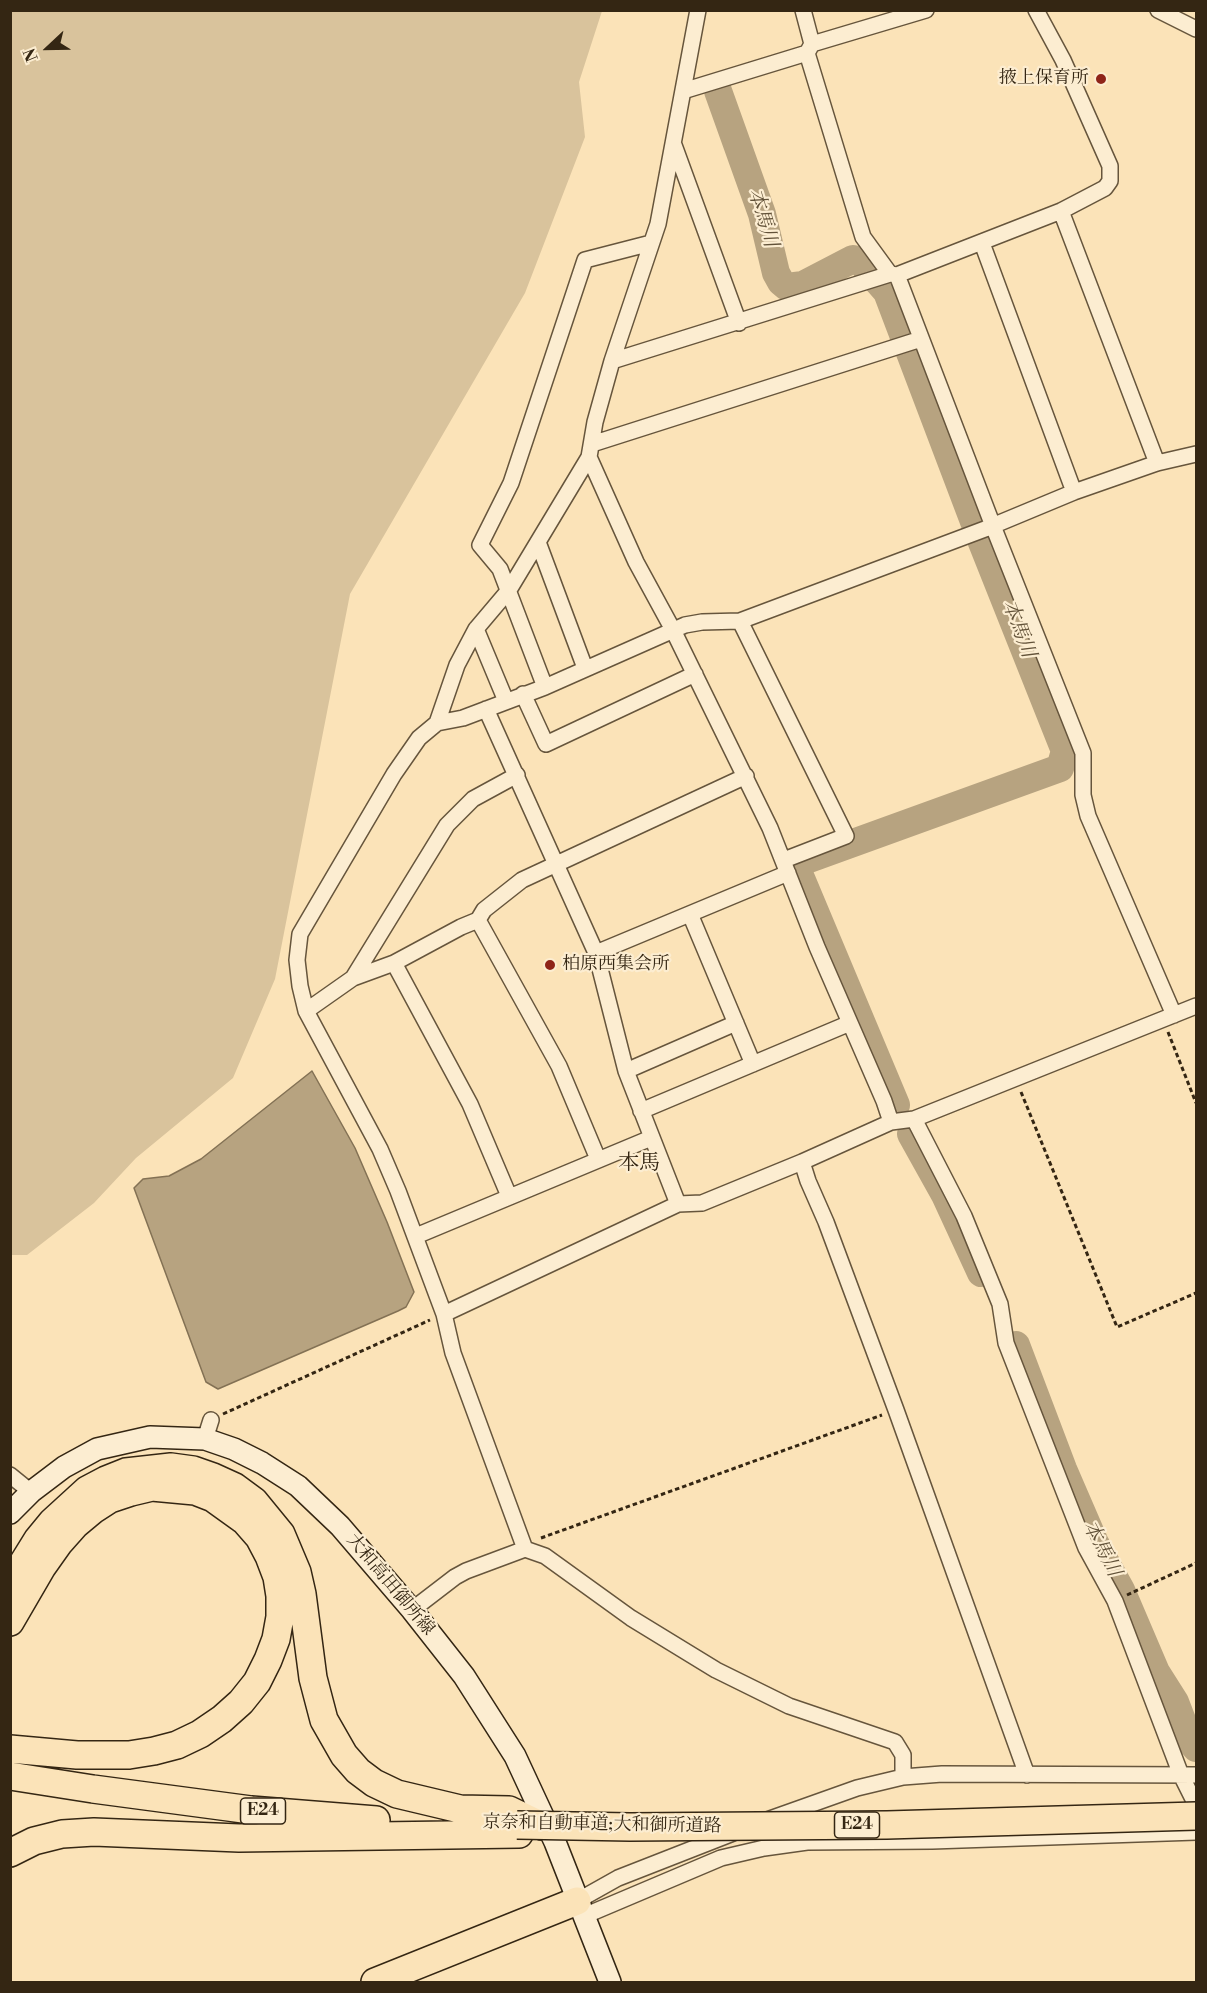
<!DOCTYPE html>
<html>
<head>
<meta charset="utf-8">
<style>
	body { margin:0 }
	#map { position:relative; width:1207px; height:1993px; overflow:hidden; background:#fbe3b8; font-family:"Libre Bodoni",serif }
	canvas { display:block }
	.frame { position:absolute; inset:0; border:12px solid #342613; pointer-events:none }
	.north { position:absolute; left:18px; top:18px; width:60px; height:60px; -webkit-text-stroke:4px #fcedd1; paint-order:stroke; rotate:248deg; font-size:16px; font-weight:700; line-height:24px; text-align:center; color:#342613 }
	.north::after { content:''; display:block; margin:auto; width:21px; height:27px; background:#342613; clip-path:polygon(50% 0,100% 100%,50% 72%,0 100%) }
</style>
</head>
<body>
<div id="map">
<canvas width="1207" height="1993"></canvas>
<div class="frame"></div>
<div class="north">N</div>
</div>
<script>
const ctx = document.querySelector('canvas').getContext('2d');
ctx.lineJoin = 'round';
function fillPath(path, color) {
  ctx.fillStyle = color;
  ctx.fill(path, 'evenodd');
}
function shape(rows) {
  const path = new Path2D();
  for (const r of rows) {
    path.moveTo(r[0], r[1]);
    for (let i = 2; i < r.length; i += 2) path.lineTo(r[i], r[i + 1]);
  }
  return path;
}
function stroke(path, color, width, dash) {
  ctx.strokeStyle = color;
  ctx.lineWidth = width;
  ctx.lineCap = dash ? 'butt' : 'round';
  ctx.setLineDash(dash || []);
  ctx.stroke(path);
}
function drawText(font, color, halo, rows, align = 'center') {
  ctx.font = font + ' "Libre Bodoni","Noto Serif JP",serif';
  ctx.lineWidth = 4.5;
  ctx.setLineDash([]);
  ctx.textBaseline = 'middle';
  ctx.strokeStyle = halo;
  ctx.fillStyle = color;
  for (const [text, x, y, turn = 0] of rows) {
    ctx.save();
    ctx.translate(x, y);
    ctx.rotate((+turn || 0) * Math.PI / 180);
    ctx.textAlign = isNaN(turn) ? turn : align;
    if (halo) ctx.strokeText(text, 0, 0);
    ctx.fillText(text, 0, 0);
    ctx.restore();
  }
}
fillPath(shape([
	[11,10,602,11,579,82,585,137,525,293,350,594,275,979,233,1078,136,1158,94,1203,27,1255,10,1255]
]), '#d9c39c');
const water = shape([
	[312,1071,355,1148,387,1222,414,1292,406,1307,398,1311,218,1389,206,1382,134,1188,143,1179,169,1176,201,1159,312,1071]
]);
fillPath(water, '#b7a380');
stroke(water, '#837154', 1.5);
stroke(shape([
	[718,91,762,214,776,273,781,282,787,287,803,285,853,259,859,260,887,292,981,540,1065,751,1060,768,795,864,896,1105],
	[911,1134,945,1195,981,1273],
	[1016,1345,1063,1469,1095,1543,1121,1590,1156,1672,1175,1702,1190,1741,1196,1748]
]), '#b7a380', 28);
const minor = shape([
	[698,10,658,224,612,361,595,422,589,457,636,562,673,630,770,828,817,947,884,1101,891,1122],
	[803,10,812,44,807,53,863,237,890,274],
	[1158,10,1196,29],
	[812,44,926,10],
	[683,91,807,53],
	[674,145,739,323],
	[1061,211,1157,463],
	[982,243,1074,492],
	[897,275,993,526,1083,753,1083,795,1088,816,1174,1015],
	[612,361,890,274,897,275,1061,211,1105,188,1110,181,1110,166,1063,60,1036,10],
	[592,444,921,339],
	[538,542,585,668],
	[740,621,846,836,784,860],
	[476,629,506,701],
	[545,687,500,569,480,545,511,483,585,260,651,243],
	[523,694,546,744,695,674],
	[486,709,596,953,626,1071,678,1204],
	[437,723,457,665,476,629,509,590,589,457],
	[690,914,753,1064],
	[478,920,559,1066,598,1159],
	[596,953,788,873],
	[394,963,470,1104,509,1196],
	[353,978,447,825,473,799,517,775],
	[306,1011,353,978,394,963,461,927,478,920,484,910,522,880,746,776],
	[626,1071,736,1023],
	[641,1111,850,1023],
	[914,1119,964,1216,1000,1304,1006,1343,1086,1548,1115,1601,1181,1775,1196,1805],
	[802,1162,808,1181,826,1222,896,1410,1027,1775],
	[416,1236,651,1138],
	[444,1314,678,1204,702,1203,802,1162,891,1122,914,1119,1196,1006],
	[205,1439,211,1420],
	[10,1475,31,1492],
	[525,1549,453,1353,444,1314,398,1191,380,1149,306,1011,300,986,297,960,300,934,394,774,419,738,437,723,463,718,545,687,685,625,702,622,740,621,985,529,1074,492,1157,463,1196,454],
	[412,1610,455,1577,466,1571,525,1549,545,1556,631,1618,716,1670,789,1706,895,1742,903,1755,903,1777],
	[767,1820,857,1788,903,1777,942,1774,1196,1775],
	[577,1901,618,1878,733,1833],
	[584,1916,721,1858,764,1848,807,1842,932,1841,1196,1832]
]);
const secondary = shape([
	[10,1513,31,1492,64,1467,97,1449,150,1437,205,1439,234,1449,262,1463,298,1486,340,1526,412,1610,464,1676,515,1756,555,1842,610,1982]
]);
const motorway = shape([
	[10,1584,38,1539,52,1522,87,1490,106,1480,126,1472,171,1467,193,1470,213,1477,235,1487,254,1501,281,1534,297,1572,302,1594,313,1678,324,1720,344,1755,358,1771,374,1783,397,1794,460,1809,509,1810,542,1826],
	[10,1622,42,1567,59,1543,75,1525,93,1510,110,1499,131,1492,152,1487,195,1491,213,1498,245,1521,259,1537,269,1556,277,1577,280,1596,280,1617,276,1639,268,1660,257,1682,241,1702,222,1719,200,1734,177,1745,154,1751,129,1755,77,1755,10,1749],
	[10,1776,93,1789,251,1810,376,1820],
	[10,1853,34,1841,62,1834,94,1832,239,1838,519,1834],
	[375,1982,577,1901]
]);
stroke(minor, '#66553c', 18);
stroke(secondary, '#342613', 24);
stroke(motorway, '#342613', 30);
stroke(shape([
	[1168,1032,1196,1103],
	[1021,1092,1117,1327,1196,1293],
	[223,1414,430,1320],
	[541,1538,882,1415],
	[1127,1595,1196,1563]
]), '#342613', 3, [4.5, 3]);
stroke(minor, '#fcedd1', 15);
stroke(secondary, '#fcedd1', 21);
stroke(motorway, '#fbe3b8', 27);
const motorwayBridge = shape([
	[517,1825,630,1827,887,1825,1196,1816]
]);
stroke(motorwayBridge, '#342613', 30, []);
stroke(motorwayBridge, '#fbe3b8', 27);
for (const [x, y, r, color] of [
	[1101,79,6,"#8f2418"],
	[550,965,6,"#8f2418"]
]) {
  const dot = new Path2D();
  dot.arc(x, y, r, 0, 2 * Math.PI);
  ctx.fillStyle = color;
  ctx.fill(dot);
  stroke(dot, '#fcedd1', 2);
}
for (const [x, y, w] of [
	[263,1811,45],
	[857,1825,45]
]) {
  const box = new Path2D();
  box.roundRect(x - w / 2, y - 13, w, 26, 4.5);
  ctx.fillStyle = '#fcedd1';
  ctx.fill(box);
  stroke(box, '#342613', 1.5);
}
drawText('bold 16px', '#342613', null, [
	["E24",263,1811],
	["E24",857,1825]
]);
drawText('18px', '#342613', '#fcedd1', [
	["掖上保育所",1089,79],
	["柏原西集会所",562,965,"left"]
], 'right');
drawText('18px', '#342613', '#fcedd1', [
	["大和高田御所線",390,1585,50],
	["京奈和自動車道;大和御所道路",602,1825,1]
]);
drawText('italic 20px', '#625239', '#fcedd1', [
	["本馬川",762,218,73],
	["本馬川",1018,629,69],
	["本馬川",1101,1549,63]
]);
drawText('21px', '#342613', '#fcedd1', [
	["本馬",639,1164]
]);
</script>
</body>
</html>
